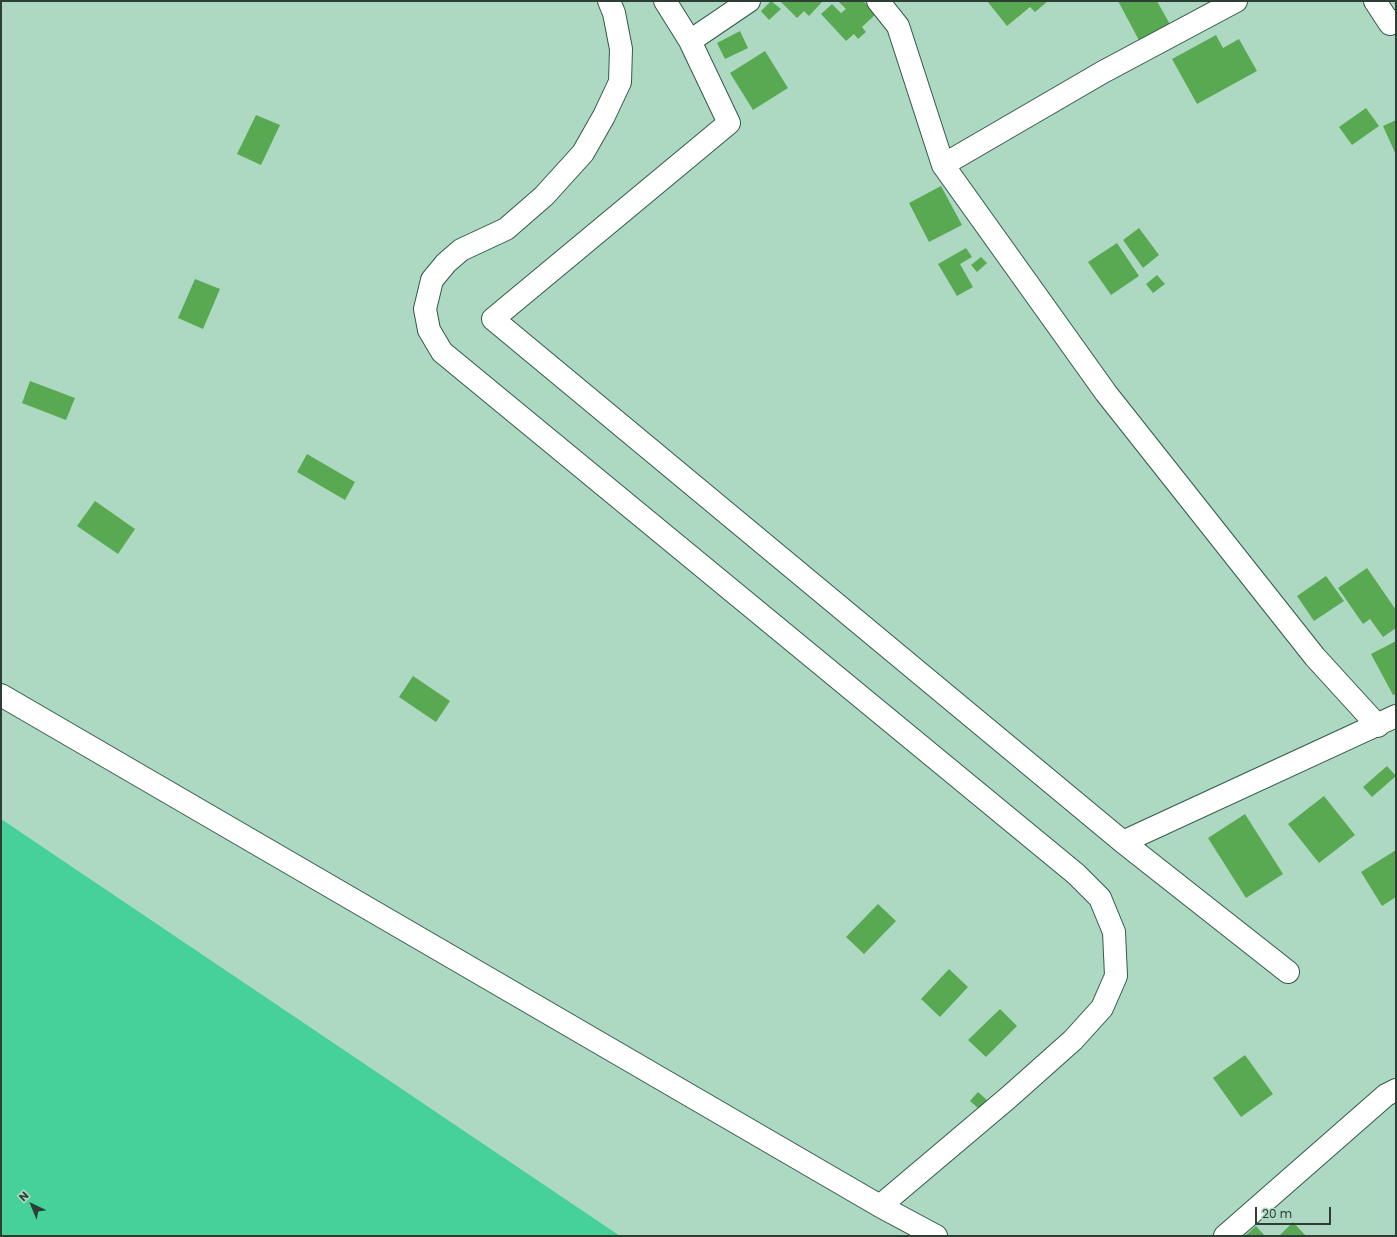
<!DOCTYPE html>
<html>
<head>
<meta charset="utf-8">
<style>
	body { margin:0 }
	#map { position:relative; width:1397px; height:1237px; overflow:hidden; background:#add9c2; font-family:Poppins,sans-serif }
	canvas { display:block }
	.frame { position:absolute; inset:0; border:2px solid #2d3e35; pointer-events:none }
	.north { position:absolute; left:12px; top:1185px; width:40px; height:40px; -webkit-text-stroke:3px #add9c2; paint-order:stroke; rotate:316deg; font-size:11px; font-weight:700; line-height:16px; text-align:center; color:#2d3e35 }
	.north::after { content:''; display:block; margin:auto; width:14px; height:18px; background:#2d3e35; clip-path:polygon(50% 0,100% 100%,50% 72%,0 100%) }
	.scale { position:absolute; left:1255px; top:1207px; width:76px; height:18px; box-sizing:border-box; border:2px solid #2d3e35; border-top:0; padding-left:5px; font-size:12px; line-height:14px; white-space:nowrap; color:#2d3e35; -webkit-text-stroke:3px #add9c2; paint-order:stroke }
</style>
</head>
<body>
<div id="map">
<canvas width="1397" height="1237"></canvas>
<div class="frame"></div>
<div class="north">N</div>
<div class="scale">20 m</div>
</div>
<script>
const ctx = document.querySelector('canvas').getContext('2d');
ctx.lineJoin = 'round';
function fillPath(path, color) {
  ctx.fillStyle = color;
  ctx.fill(path, 'evenodd');
}
function shape(rows) {
  const path = new Path2D();
  for (const r of rows) {
    path.moveTo(r[0], r[1]);
    for (let i = 2; i < r.length; i += 2) path.lineTo(r[i], r[i + 1]);
  }
  return path;
}
function stroke(path, color, width, dash) {
  ctx.strokeStyle = color;
  ctx.lineWidth = width;
  ctx.lineCap = dash ? 'butt' : 'round';
  ctx.setLineDash(dash || []);
  ctx.stroke(path);
}
fillPath(shape([
	[1,819,620,1236,1,1236]
]), '#46d198');
fillPath(shape([
	[771,1,781,9,769,20,761,11],
	[780,1,823,1,809,16,804,11,797,18],
	[838,1,863,1,877,13,862,27,866,32,858,39,854,34,846,41,821,14,832,4,841,13,846,9],
	[987,1,1048,1,1035,12,1030,7,1007,26],
	[1118,1,1157,1,1172,28,1141,44],
	[740,31,748,48,725,59,717,43],
	[1216,35,1223,48,1239,39,1257,71,1197,104,1172,59],
	[765,51,788,88,753,110,730,73],
	[1366,108,1379,126,1352,145,1339,127],
	[256,115,280,125,261,165,237,154],
	[1396,120,1396,155,1383,126],
	[941,186,962,225,929,242,909,203],
	[1139,228,1159,255,1143,268,1123,240],
	[1117,243,1139,276,1111,295,1088,262],
	[966,248,972,257,960,264,973,287,957,296,938,264],
	[981,257,987,263,977,272,971,265],
	[1157,275,1165,284,1153,293,1146,284],
	[195,279,220,289,203,329,178,318],
	[30,381,75,398,66,420,22,403],
	[307,454,355,482,345,500,297,472],
	[95,501,135,529,118,554,77,526],
	[1367,568,1396,610,1396,628,1383,637,1370,619,1363,624,1338,588],
	[1326,576,1344,601,1314,621,1297,596],
	[1396,641,1396,694,1393,695,1371,654],
	[413,676,450,701,436,722,399,697],
	[1387,766,1396,776,1372,797,1363,787],
	[1324,796,1355,835,1319,863,1288,824],
	[1245,814,1283,874,1246,898,1208,838],
	[1396,850,1396,897,1382,906,1361,872],
	[878,904,896,921,864,954,846,937],
	[949,969,968,987,940,1017,921,999],
	[1000,1009,1017,1026,986,1057,968,1040],
	[1245,1055,1273,1094,1241,1117,1213,1078],
	[978,1092,987,1100,979,1109,970,1101],
	[1293,1222,1306,1236,1279,1236],
	[1256,1226,1265,1236,1245,1236]
]), '#59a952');
const minor = shape([
	[609,1,614,13,621,49,620,82,604,116,583,153,544,196,506,229,461,250,446,263,432,280,425,309,429,330,442,352,1076,874,1100,898,1114,932,1116,976,1102,1008,1073,1040,1009,1097,880,1206],
	[665,1,690,41,729,123,493,319,1123,842],
	[878,1,898,26,943,165],
	[1236,1,1103,72,943,165,1106,393,1315,657,1378,726],
	[1375,1,1390,24,1396,21],
	[690,41,749,1],
	[1,695,880,1206,936,1236],
	[1288,972,1123,842,1396,716],
	[1225,1236,1386,1095,1396,1090]
]);
stroke(minor, '#315a46', 24);
stroke(minor, '#fff', 22);
</script>
</body>
</html>
